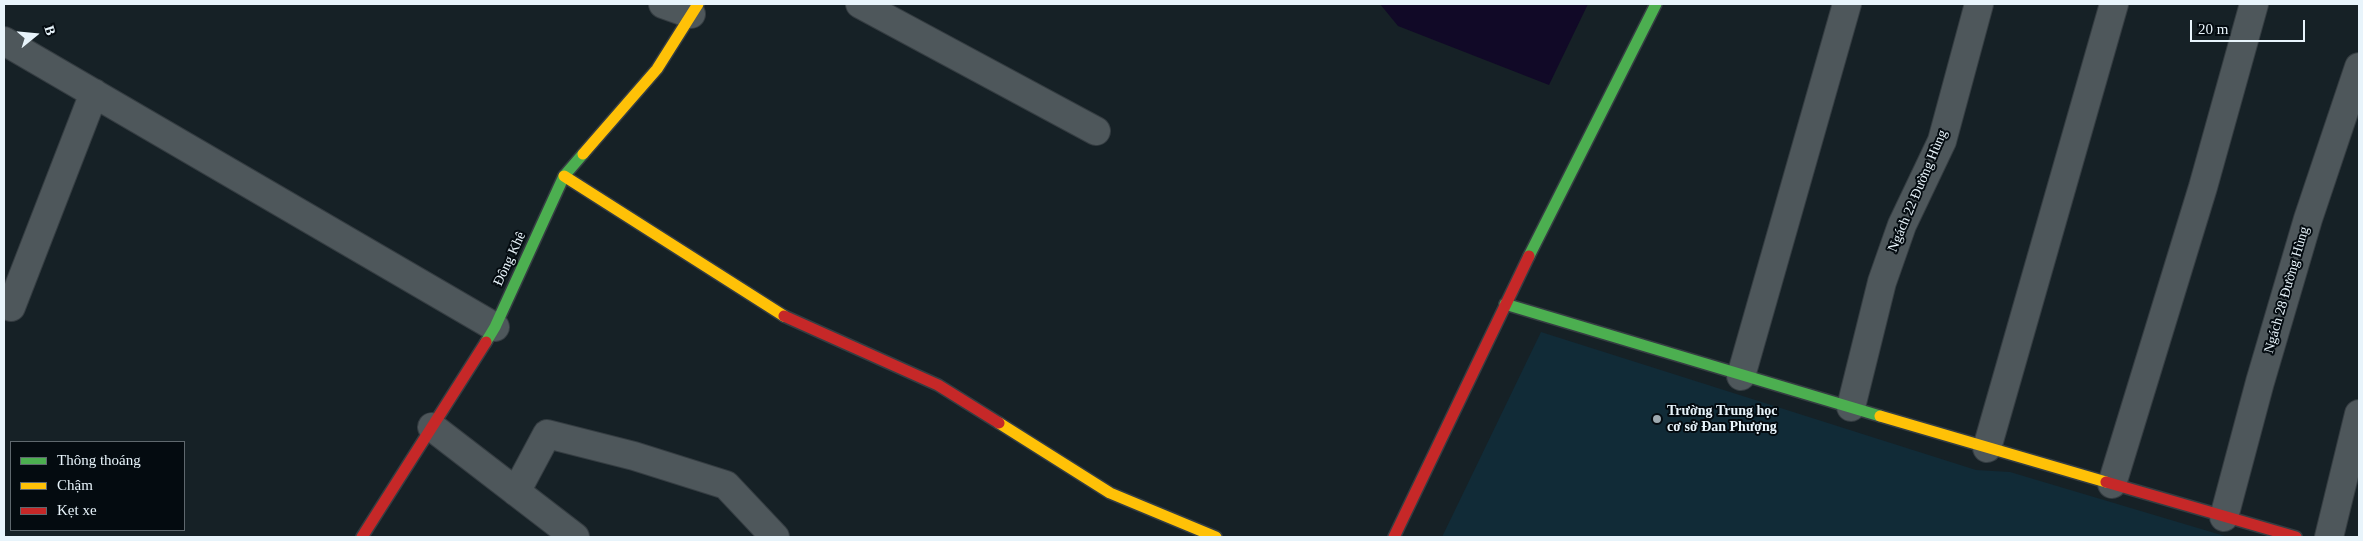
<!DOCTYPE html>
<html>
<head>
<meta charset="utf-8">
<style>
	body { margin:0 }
	#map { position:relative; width:2363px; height:541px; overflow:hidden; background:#162126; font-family:"Times New Roman",serif }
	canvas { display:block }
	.frame { position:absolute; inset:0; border:5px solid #e8f4fb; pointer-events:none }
	.legend { position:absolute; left:10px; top:441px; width:175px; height:90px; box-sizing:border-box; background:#040b10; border:1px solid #5f686e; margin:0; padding:6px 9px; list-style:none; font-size:15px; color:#e8f4fb }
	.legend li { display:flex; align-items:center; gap:10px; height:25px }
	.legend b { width:25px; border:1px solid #5f686e }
	.north { position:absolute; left:10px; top:10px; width:50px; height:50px; -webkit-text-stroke:4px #040b10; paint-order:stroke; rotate:73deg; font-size:14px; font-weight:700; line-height:20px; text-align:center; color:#e8f4fb }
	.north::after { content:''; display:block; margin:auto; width:18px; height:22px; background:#e8f4fb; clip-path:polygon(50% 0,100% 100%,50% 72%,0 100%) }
	.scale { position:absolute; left:2190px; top:20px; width:115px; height:22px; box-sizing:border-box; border:2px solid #e8f4fb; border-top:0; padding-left:6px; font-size:15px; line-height:18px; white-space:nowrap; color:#e8f4fb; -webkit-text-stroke:4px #040b10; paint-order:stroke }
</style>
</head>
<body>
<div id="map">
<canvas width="2363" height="541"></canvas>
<div class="frame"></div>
<ul class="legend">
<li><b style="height:6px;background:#4caf50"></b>Thông thoáng</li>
<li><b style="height:6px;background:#ffc107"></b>Chậm</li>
<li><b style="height:6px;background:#c62828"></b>Kẹt xe</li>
</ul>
<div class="north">B</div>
<div class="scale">20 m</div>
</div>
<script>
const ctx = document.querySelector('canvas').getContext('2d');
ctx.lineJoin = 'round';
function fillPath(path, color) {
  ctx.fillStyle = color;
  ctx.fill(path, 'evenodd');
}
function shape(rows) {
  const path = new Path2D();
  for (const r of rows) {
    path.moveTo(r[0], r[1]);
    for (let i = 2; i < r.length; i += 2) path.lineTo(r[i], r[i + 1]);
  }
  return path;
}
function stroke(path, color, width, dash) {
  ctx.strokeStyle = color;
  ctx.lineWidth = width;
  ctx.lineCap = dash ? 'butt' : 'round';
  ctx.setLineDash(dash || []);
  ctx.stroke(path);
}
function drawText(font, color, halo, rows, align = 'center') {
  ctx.font = font + ' "Times New Roman",serif';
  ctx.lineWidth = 4;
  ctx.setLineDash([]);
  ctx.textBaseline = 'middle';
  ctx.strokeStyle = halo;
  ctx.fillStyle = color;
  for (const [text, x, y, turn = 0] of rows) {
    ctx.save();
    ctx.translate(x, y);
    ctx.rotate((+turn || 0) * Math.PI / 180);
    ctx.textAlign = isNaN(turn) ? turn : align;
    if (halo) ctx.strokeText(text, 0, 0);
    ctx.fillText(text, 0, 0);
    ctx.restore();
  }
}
fillPath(shape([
	[1541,332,1976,470,2010,472,2228,537,1442,537]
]), '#112b37');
fillPath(shape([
	[1380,4,1588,4,1549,85,1398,26]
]), '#110927');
const street = shape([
	[663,4,691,14],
	[860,4,1096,131],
	[4,41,495,327],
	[11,307,94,93],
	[1741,376,1847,4],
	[1851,407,1882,282,1902,225,1942,141,1979,4],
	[432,427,575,537],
	[1987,448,2114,4],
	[2112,484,2203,187,2254,4],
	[516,492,547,434,634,456,726,485,775,537],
	[2224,517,2260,382,2308,219,2359,67],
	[2329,537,2359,414]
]);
const fast = shape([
	[1529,256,1656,4],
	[1505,304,1880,416],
	[486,342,495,327,564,176,583,154]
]);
const slow = shape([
	[583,154,657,69,698,4],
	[564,176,784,316],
	[1880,416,2106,482],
	[999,423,1110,493,1216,537]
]);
const jam = shape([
	[784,316,938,385,999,423],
	[2106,482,2296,537],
	[362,537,486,342],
	[1394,537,1529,256]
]);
stroke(street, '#353d42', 30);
stroke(fast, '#353d42', 14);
stroke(slow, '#353d42', 14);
stroke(jam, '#353d42', 14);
stroke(street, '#4e575b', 28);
stroke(fast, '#4caf50', 11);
stroke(slow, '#ffc107', 11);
stroke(jam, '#c62828', 11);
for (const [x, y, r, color] of [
	[1657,419,5,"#9eaab0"]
]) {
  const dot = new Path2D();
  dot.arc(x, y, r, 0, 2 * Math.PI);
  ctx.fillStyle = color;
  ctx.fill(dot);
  stroke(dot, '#040b10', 2);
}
drawText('14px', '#e8f4fb', '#040b10', [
	["Ngách 22 Đường Hùng",1918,191,-67],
	["Đông Khê",510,259,-65],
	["Ngách 28 Đường Hùng",2287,290,-74]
]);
drawText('bold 14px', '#e8f4fb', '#040b10', [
	["Trường Trung học",1667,411],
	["cơ sở Đan Phượng",1667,427]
], 'left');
</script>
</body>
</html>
